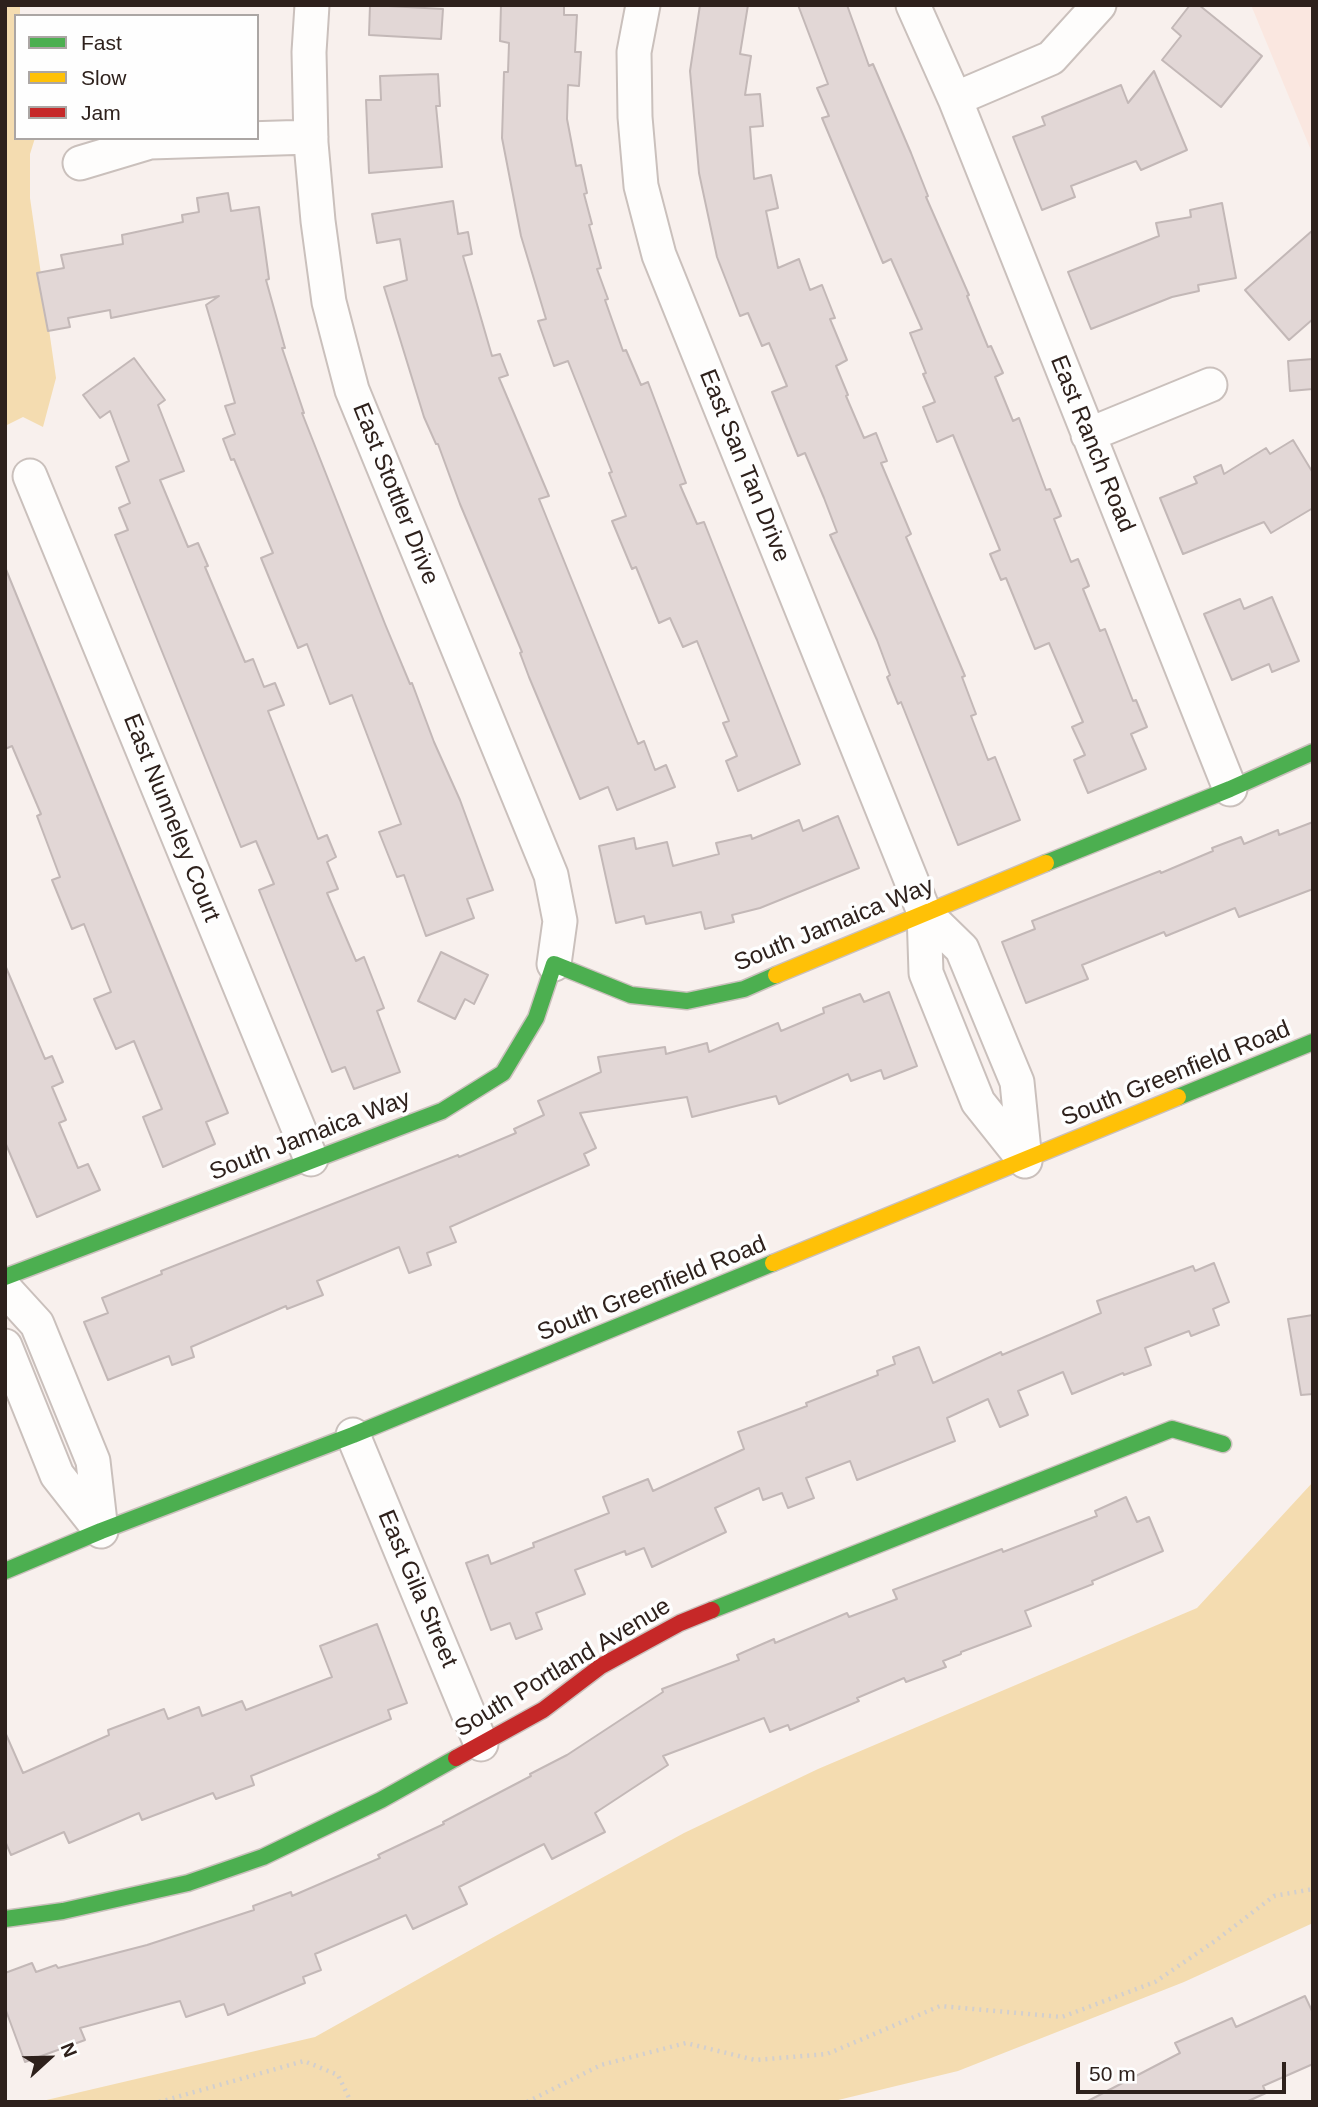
<!DOCTYPE html>
<html>
<head>
<meta charset="utf-8">
<style>
	body { margin:0 }
	#map { position:relative; width:1318px; height:2107px; overflow:hidden; background:#f8f0ed; font-family:Arial,sans-serif }
	canvas { display:block }
	.frame { position:absolute; inset:0; border:7px solid #2e211c; pointer-events:none }
	.legend { position:absolute; left:14px; top:14px; width:245px; height:126px; box-sizing:border-box; background:#fefefe; border:2px solid #aba6a4; margin:0; padding:9px 12px; list-style:none; font-size:21px; color:#2e211c }
	.legend li { display:flex; align-items:center; gap:14px; height:35px }
	.legend b { width:35px; border:2px solid #aba6a4 }
	.north { position:absolute; left:14px; top:2023px; width:70px; height:70px; -webkit-text-stroke:5px #fefefe; paint-order:stroke; rotate:68deg; font-size:19px; font-weight:700; line-height:28px; text-align:center; color:#2e211c }
	.north::after { content:''; display:block; margin:auto; width:24px; height:32px; background:#2e211c; clip-path:polygon(50% 0,100% 100%,50% 72%,0 100%) }
	.scale { position:absolute; left:1076px; top:2062px; width:210px; height:32px; box-sizing:border-box; border:4px solid #2e211c; border-top:0; padding-left:9px; font-size:21px; line-height:24px; white-space:nowrap; color:#2e211c; -webkit-text-stroke:5px #fefefe; paint-order:stroke }
</style>
</head>
<body>
<div id="map">
<canvas width="1318" height="2107"></canvas>
<div class="frame"></div>
<ul class="legend">
<li><b style="height:9px;background:#4caf50"></b>Fast</li>
<li><b style="height:9px;background:#ffc107"></b>Slow</li>
<li><b style="height:9px;background:#c62828"></b>Jam</li>
</ul>
<div class="north">N</div>
<div class="scale">50 m</div>
</div>
<script>
const ctx = document.querySelector('canvas').getContext('2d');
ctx.lineJoin = 'round';
function fillPath(path, color) {
  ctx.fillStyle = color;
  ctx.fill(path, 'evenodd');
}
function shape(rows) {
  const path = new Path2D();
  for (const r of rows) {
    path.moveTo(r[0], r[1]);
    for (let i = 2; i < r.length; i += 2) path.lineTo(r[i], r[i + 1]);
  }
  return path;
}
function stroke(path, color, width, dash) {
  ctx.strokeStyle = color;
  ctx.lineWidth = width;
  ctx.lineCap = dash ? 'butt' : 'round';
  ctx.setLineDash(dash || []);
  ctx.stroke(path);
}
function drawText(font, color, halo, rows, align = 'center') {
  ctx.font = font + ' Arial,sans-serif';
  ctx.lineWidth = 7;
  ctx.setLineDash([]);
  ctx.textBaseline = 'middle';
  ctx.strokeStyle = halo;
  ctx.fillStyle = color;
  for (const [text, x, y, turn = 0] of rows) {
    ctx.save();
    ctx.translate(x, y);
    ctx.rotate((+turn || 0) * Math.PI / 180);
    ctx.textAlign = isNaN(turn) ? turn : align;
    if (halo) ctx.strokeText(text, 0, 0);
    ctx.fillText(text, 0, 0);
    ctx.restore();
  }
}
fillPath(shape([
	[1251,5,1313,5,1313,155]
]), '#fae7e0');
fillPath(shape([
	[5,5,20,5,20,16,16,16,16,138,35,138,30,154,30,198,56,378,43,427,23,417,5,426],
	[1313,1482,1313,1923,1184,1982,958,2071,830,2102,38,2102,315,2037,490,1939,684,1833,818,1769,1197,1608]
]), '#f4dcb0');
const building = shape([
	[370,5,443,9,441,39,369,35,370,5],
	[501,5,564,5,564,15,577,15,575,52,581,52,579,86,568,85,567,119,576,166,581,165,587,193,584,194,592,224,589,225,601,268,597,269,608,299,605,300,623,351,626,350,641,385,648,382,686,483,680,485,697,524,704,522,800,764,738,791,726,761,737,756,723,723,729,721,697,641,683,647,670,618,659,623,636,567,632,569,612,521,626,516,609,473,612,472,568,361,554,366,538,321,546,319,521,236,502,138,504,72,508,72,509,43,500,41,501,5],
	[700,5,748,5,740,54,751,56,745,95,760,94,763,126,750,127,754,179,771,175,778,208,766,211,778,268,799,259,810,290,822,285,835,318,830,319,847,360,836,366,848,395,846,396,864,438,876,433,887,461,881,463,911,534,906,537,965,676,962,677,976,714,971,716,988,760,995,757,1020,820,958,845,901,702,898,704,887,677,890,675,877,640,830,535,837,532,824,498,805,453,798,456,772,392,787,386,769,343,762,346,748,313,740,316,717,257,699,173,690,71,700,5],
	[798,5,847,5,869,66,873,64,911,153,928,196,926,197,969,295,967,296,988,347,991,346,1003,373,995,377,1013,421,1019,418,1046,490,1050,489,1061,516,1054,519,1071,562,1078,559,1089,586,1083,589,1100,631,1105,629,1133,701,1136,700,1147,727,1131,734,1146,769,1088,793,1074,760,1085,755,1072,727,1083,722,1049,643,1035,649,1006,578,1001,580,990,554,1000,550,953,435,937,442,923,407,935,402,923,374,926,373,910,333,922,329,891,259,883,263,822,118,829,116,817,88,828,84,798,5],
	[1190,5,1199,5,1262,56,1221,107,1162,60,1181,36,1172,28,1190,5],
	[1154,71,1187,150,1141,170,1136,161,1071,186,1075,197,1042,210,1013,137,1045,125,1042,117,1121,85,1128,103,1154,71],
	[438,74,440,106,436,106,442,167,369,173,366,100,381,100,380,76,438,74],
	[228,193,231,211,259,207,269,279,266,280,285,348,282,348,304,413,302,413,385,624,410,684,412,683,434,742,460,800,493,890,467,899,474,918,426,936,404,875,397,877,379,832,401,824,352,695,330,704,307,644,298,648,261,558,273,553,234,459,231,460,223,439,235,434,225,406,235,403,206,305,219,296,111,318,110,310,68,318,70,327,48,331,37,273,64,268,61,255,123,244,122,235,183,222,182,215,199,212,197,198,228,193],
	[453,201,458,234,468,232,472,254,463,256,492,356,500,354,508,375,499,378,549,496,539,499,638,744,644,741,655,770,666,765,675,787,617,810,608,787,580,799,529,677,520,653,522,652,460,504,438,444,436,444,424,417,384,287,407,280,400,239,377,243,372,214,453,201],
	[1222,203,1236,278,1198,285,1199,291,1172,297,1091,329,1068,272,1159,236,1156,223,1191,217,1190,210,1222,203],
	[1313,230,1313,319,1289,340,1245,290,1313,230],
	[134,358,165,400,158,405,184,471,160,480,188,547,198,543,208,566,205,567,245,662,253,659,264,687,275,683,284,705,268,711,318,839,327,835,336,857,327,862,338,889,327,893,356,961,364,957,384,1008,377,1011,400,1072,354,1089,345,1067,332,1072,259,890,274,884,256,841,241,847,115,535,128,530,119,508,130,503,116,467,129,461,110,411,100,418,83,395,134,358],
	[1313,359,1313,389,1290,391,1288,361,1313,359],
	[1293,440,1313,473,1313,508,1271,533,1264,522,1183,554,1160,498,1197,483,1194,477,1221,465,1224,474,1266,448,1270,454,1293,440],
	[5,567,228,1113,206,1122,215,1144,163,1167,143,1117,162,1109,134,1041,116,1049,94,999,111,992,84,924,72,929,52,880,60,877,37,816,41,814,12,746,5,749,5,567],
	[1272,597,1299,661,1272,672,1269,664,1232,680,1204,614,1240,599,1244,609,1272,597],
	[838,816,859,868,760,908,732,915,734,922,705,929,701,912,646,924,644,916,616,923,599,846,634,838,636,849,667,842,673,866,719,854,716,843,751,835,752,839,799,820,803,831,838,816],
	[1313,822,1313,889,1239,917,1235,908,1166,936,1164,932,1082,965,1088,979,1026,1003,1002,942,1035,929,1032,921,1160,871,1161,873,1213,851,1212,848,1241,837,1244,844,1278,830,1279,835,1313,822],
	[441,952,488,975,474,1004,465,999,455,1019,418,1001,441,952],
	[5,965,45,1059,52,1056,63,1082,52,1087,66,1120,59,1123,78,1168,88,1164,100,1190,37,1217,5,1142,5,965],
	[889,992,917,1066,884,1079,881,1070,851,1081,848,1074,779,1104,776,1096,692,1117,687,1097,580,1113,596,1148,584,1154,589,1165,450,1227,456,1242,427,1253,431,1265,409,1273,399,1247,317,1281,323,1295,287,1309,286,1306,191,1347,194,1357,172,1365,169,1356,108,1380,84,1322,108,1313,102,1298,162,1274,161,1271,458,1155,459,1157,516,1133,514,1129,544,1115,538,1101,601,1072,598,1057,665,1047,666,1054,707,1043,709,1052,778,1023,781,1031,824,1013,823,1008,860,994,864,1002,889,992],
	[1214,1263,1229,1302,1213,1309,1219,1325,1191,1336,1189,1331,1145,1348,1151,1365,1124,1375,1123,1373,1072,1394,1063,1372,1018,1391,1028,1415,1000,1427,988,1399,947,1418,955,1441,857,1480,850,1461,806,1478,814,1498,788,1508,782,1493,763,1500,759,1488,715,1508,726,1532,652,1567,644,1548,626,1555,625,1551,575,1570,585,1594,536,1613,542,1629,516,1639,510,1623,491,1630,466,1563,488,1555,491,1564,534,1547,533,1543,609,1513,603,1497,648,1479,653,1491,744,1449,738,1432,807,1406,806,1403,878,1375,877,1371,895,1364,893,1357,919,1347,933,1383,1001,1352,1002,1355,1101,1313,1097,1301,1193,1266,1195,1271,1214,1263],
	[1313,1315,1313,1394,1301,1395,1288,1319,1313,1315],
	[1126,1497,1137,1522,1149,1517,1163,1551,1092,1581,1093,1584,1025,1611,1031,1626,961,1652,961,1654,943,1661,946,1667,906,1682,904,1678,857,1698,859,1701,790,1730,788,1725,770,1732,764,1718,663,1756,668,1765,595,1813,605,1832,552,1859,544,1844,459,1887,467,1904,413,1929,406,1915,315,1954,321,1970,303,1977,305,1983,228,2015,224,2004,186,2017,180,2001,80,2028,85,2040,25,2062,5,2008,5,1973,32,1963,36,1972,56,1965,58,1968,147,1945,254,1910,253,1906,291,1892,292,1896,380,1858,378,1855,444,1824,443,1822,531,1776,530,1774,567,1755,663,1692,662,1689,739,1660,737,1655,774,1639,775,1643,847,1613,849,1617,897,1599,893,1590,1002,1549,1003,1552,1097,1516,1095,1511,1126,1497],
	[377,1624,407,1703,388,1710,391,1719,251,1776,254,1785,216,1799,213,1793,142,1820,139,1813,69,1843,64,1832,11,1855,5,1841,5,1732,23,1773,109,1735,108,1730,164,1709,168,1719,199,1707,202,1716,242,1701,246,1710,332,1677,320,1646,377,1624],
	[1305,1996,1313,2013,1313,2064,1263,2086,1266,2093,1246,2102,1086,2102,1180,2053,1175,2043,1232,2018,1236,2027,1305,1996]
]);
fillPath(building, '#e2d7d6');
stroke(building, '#c3b8b7', 2);
const street = shape([
	[312,5,309,52,311,143,318,221,329,302,352,390,551,875,560,921,554,964],
	[643,5,634,52,635,117,641,186,659,255,924,912,926,973,978,1102,1025,1161],
	[913,5,955,99,1230,789],
	[955,99,1051,58,1099,5],
	[80,163,150,142,311,137],
	[1088,435,1210,385],
	[30,476,311,1159],
	[924,912,962,949,1002,1046,1017,1082,1025,1161],
	[5,1289,37,1324,93,1461,101,1531],
	[5,1346,57,1475,101,1531],
	[353,1435,481,1744]
]);
const fast = shape([
	[1046,863,1230,789,1313,752],
	[1178,1097,1313,1042],
	[5,1277,442,1111,503,1073,536,1018,554,964,631,995,687,1001,744,989,776,975],
	[5,1571,101,1531,353,1435,773,1263],
	[712,1610,1172,1429,1223,1444],
	[5,1919,63,1911,188,1883,263,1857,381,1800,456,1758]
]);
const slow = shape([
	[776,975,1046,863],
	[773,1263,1178,1097]
]);
const jam = shape([
	[456,1758,543,1710,601,1666,680,1623,712,1610]
]);
stroke(street, '#cac0bc', 37);
stroke(fast, '#cac0bc', 19);
stroke(slow, '#cac0bc', 19);
stroke(jam, '#cac0bc', 19);
stroke(shape([
	[159,2102,304,2061,338,2075,351,2102],
	[527,2102,601,2065,686,2043,755,2060,827,2054,940,2006,1062,2017,1155,1982,1215,1941,1274,1896,1313,1889]
]), '#d2cfce', 4.5, [2, 5]);
stroke(street, '#fefdfc', 33);
stroke(fast, '#4caf50', 16);
stroke(slow, '#ffc107', 16);
stroke(jam, '#c62828', 16);
drawText('24px', '#2e211c', '#fefefe', [
	["East Ranch Road",1092,444,68],
	["East San Tan Drive",744,466,68],
	["East Stottler Drive",395,494,68],
	["East Nunneley Court",171,818,68],
	["South Jamaica Way",834,925,-22],
	["South Greenfield Road",1176,1074,-22],
	["South Jamaica Way",310,1136,-21],
	["South Greenfield Road",652,1289,-22],
	["East Gila Street",417,1589,67],
	["South Portland Avenue",563,1668,-31]
]);
</script>
</body>
</html>
